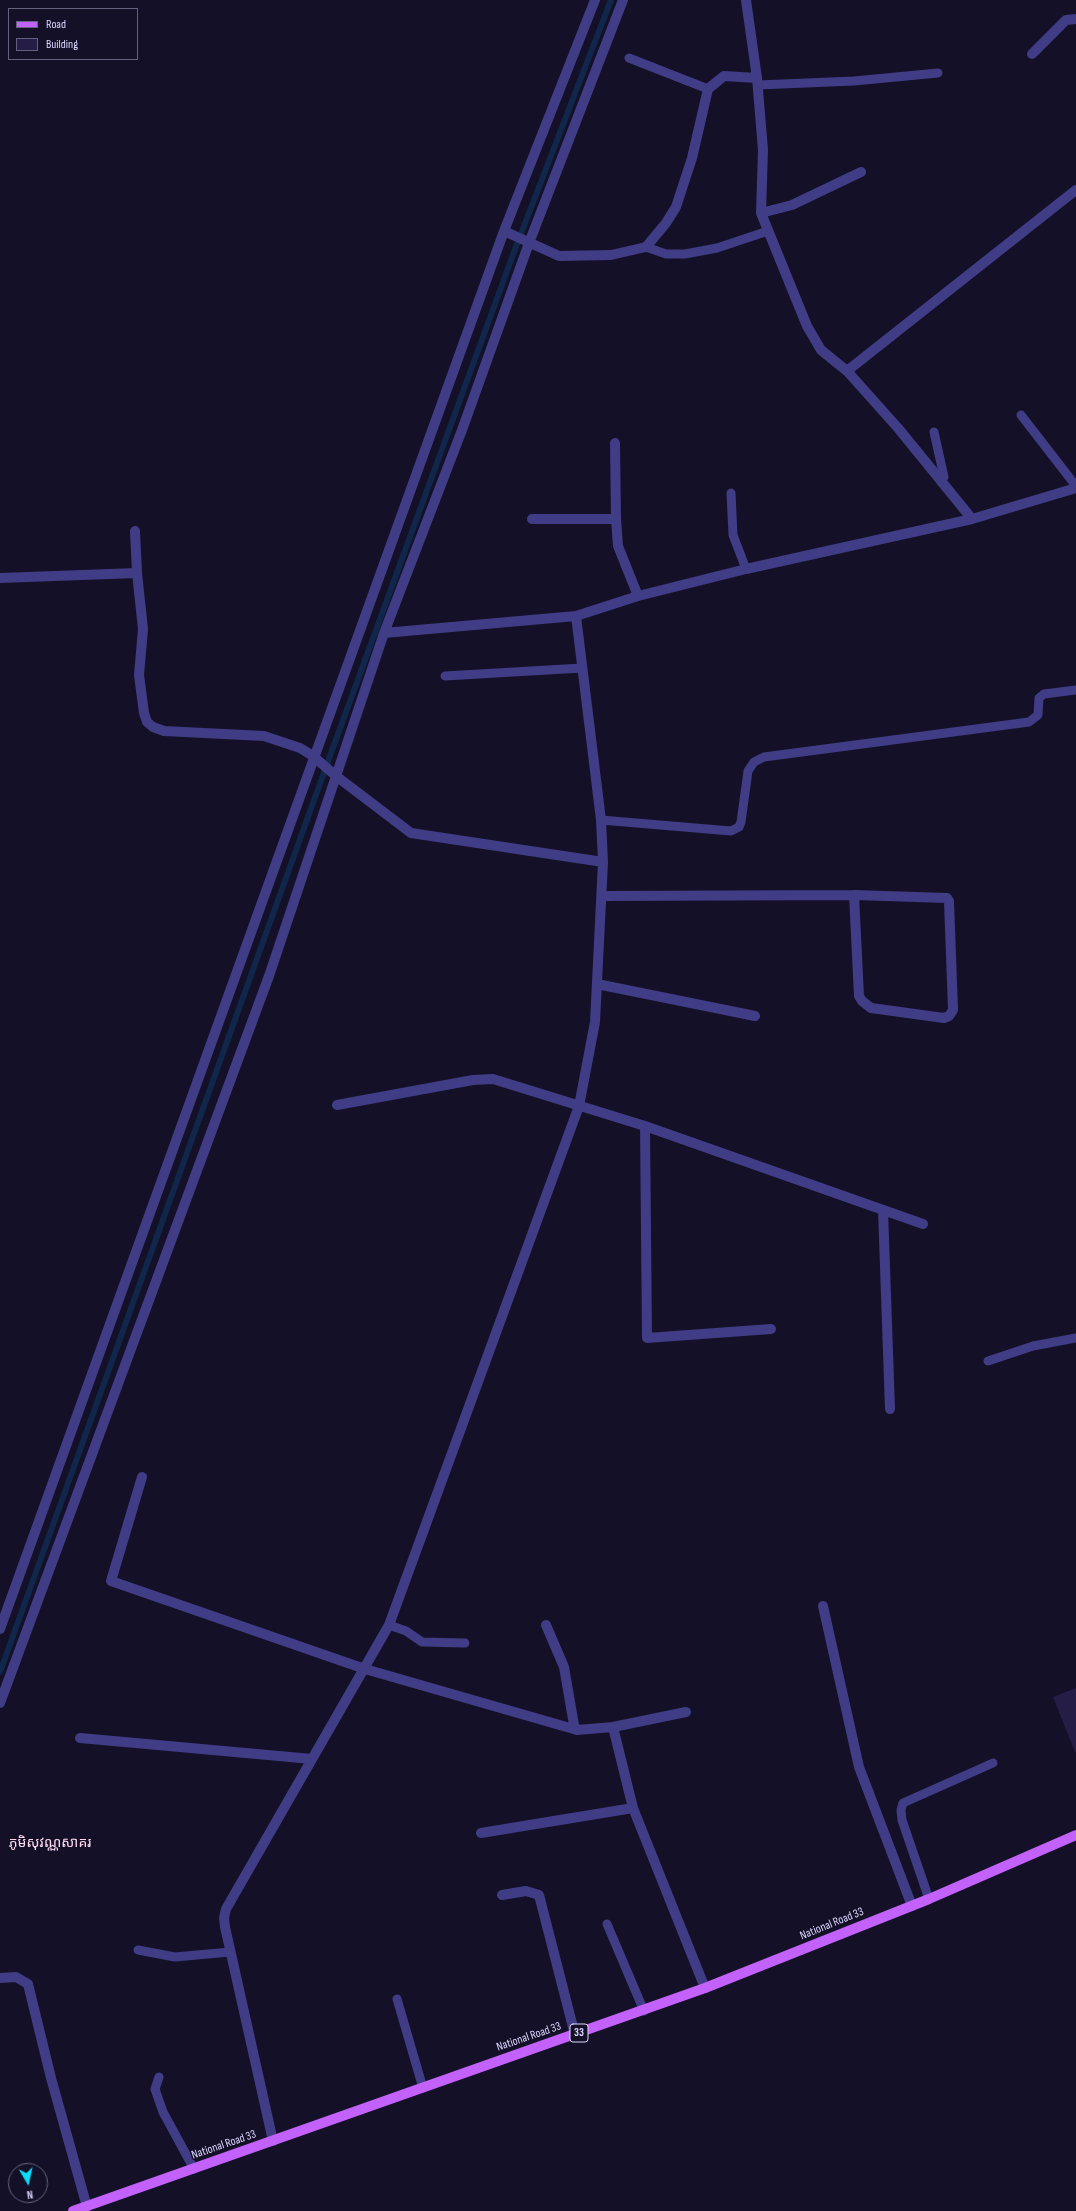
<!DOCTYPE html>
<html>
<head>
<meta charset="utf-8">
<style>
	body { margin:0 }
	#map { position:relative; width:1076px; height:2211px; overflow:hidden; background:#141027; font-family:"Sofia Sans Condensed",sans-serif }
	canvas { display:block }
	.legend { position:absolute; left:8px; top:8px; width:130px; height:52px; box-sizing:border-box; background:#141027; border:1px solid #64607d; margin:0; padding:5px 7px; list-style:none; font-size:12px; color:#dcd7fe }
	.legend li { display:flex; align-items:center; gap:8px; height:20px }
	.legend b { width:20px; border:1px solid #64607d }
	.north { position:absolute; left:8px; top:2163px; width:40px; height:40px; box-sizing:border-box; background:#141027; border:1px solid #64607d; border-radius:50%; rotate:171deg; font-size:11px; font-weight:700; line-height:16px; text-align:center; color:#dcd7fe }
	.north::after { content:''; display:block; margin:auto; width:14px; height:18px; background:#08dff9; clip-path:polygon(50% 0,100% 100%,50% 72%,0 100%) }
</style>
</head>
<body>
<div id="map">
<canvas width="1076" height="2211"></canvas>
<ul class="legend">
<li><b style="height:5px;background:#c361fb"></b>Road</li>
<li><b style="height:11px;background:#261d47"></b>Building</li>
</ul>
<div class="north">N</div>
</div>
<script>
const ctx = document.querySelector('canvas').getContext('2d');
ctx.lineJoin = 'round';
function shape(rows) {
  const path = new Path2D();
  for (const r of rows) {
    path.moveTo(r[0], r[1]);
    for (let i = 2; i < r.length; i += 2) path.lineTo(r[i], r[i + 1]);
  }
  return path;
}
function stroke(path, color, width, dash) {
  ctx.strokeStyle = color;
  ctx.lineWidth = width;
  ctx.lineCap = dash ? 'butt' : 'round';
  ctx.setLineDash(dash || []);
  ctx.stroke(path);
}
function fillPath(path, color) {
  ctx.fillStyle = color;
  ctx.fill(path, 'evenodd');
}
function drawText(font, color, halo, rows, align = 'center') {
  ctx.font = font + ' "Sofia Sans Condensed","Noto Sans Khmer",sans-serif';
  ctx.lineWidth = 3;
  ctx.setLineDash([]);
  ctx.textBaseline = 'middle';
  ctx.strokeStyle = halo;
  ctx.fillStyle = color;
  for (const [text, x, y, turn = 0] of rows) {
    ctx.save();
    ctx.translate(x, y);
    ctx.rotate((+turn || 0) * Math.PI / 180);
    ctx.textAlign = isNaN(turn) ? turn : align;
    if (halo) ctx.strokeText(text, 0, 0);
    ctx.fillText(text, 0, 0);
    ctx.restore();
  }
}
stroke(shape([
	[0,1672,326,767,514,252,611,0]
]), '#10264b', 6);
fillPath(shape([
	[1076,1688,1076,1752,1075,1752,1053,1697]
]), '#261d47');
stroke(shape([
	[629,58,708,89],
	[758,85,854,81,938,73],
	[646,247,666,254,685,254,717,248,768,231],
	[1021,415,1076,486],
	[934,432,944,477,941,482],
	[731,493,733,535,746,569],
	[445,676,582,668],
	[601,820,731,831,739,827,741,822,748,771,754,762,764,757,1029,722,1038,715,1039,698,1044,694,1076,690],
	[988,1361,1033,1346,1076,1338],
	[389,1625,406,1631,422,1642,465,1643],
	[929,1899,902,1820,901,1810,903,1803,993,1763],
	[607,1924,644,2011],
	[138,1950,175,1957,230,1952],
	[397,1999,423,2088],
	[159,2077,155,2089,163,2112,194,2169]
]), '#403c85', 9);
stroke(shape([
	[746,0,757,78,763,150,761,213,807,326,821,350,847,371,898,428,972,519],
	[1032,54,1066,20,1076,19],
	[761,213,792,205,861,172],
	[504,231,559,256,611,255,646,247,666,223,676,207,692,158,708,89,724,76,757,78],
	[847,371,1076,190],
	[615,443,616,519,618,546,638,596],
	[532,519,616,519],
	[135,531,137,573,143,629,139,675,144,713,147,722,153,727,164,731,264,736,300,748,313,756,336,776,411,833,603,862],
	[0,578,137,573],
	[576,616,384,633,462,430,529,243,623,0],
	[602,896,854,895,947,898,949,901,953,1010,949,1016,944,1018,871,1008,862,1001,859,996,854,895],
	[597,984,755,1016],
	[337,1105,473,1080,493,1079,645,1126,923,1224],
	[645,1126,647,1338,771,1329],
	[883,1210,890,1409],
	[142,1477,111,1581,365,1669,577,1730,613,1727,686,1712],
	[823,1606,859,1767,912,1906],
	[546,1625,564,1667,574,1725,577,1730],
	[0,1629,504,231,595,0],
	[0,1703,269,976,384,633],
	[613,1727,633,1808,705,1988],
	[80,1738,312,1759],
	[481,1833,633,1808],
	[502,1895,526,1891,539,1895,575,2035],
	[0,1978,16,1977,28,1984,51,2078,87,2207],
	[273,2141,225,1927,224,1918,226,1909,389,1625,579,1106,595,1022,603,862,601,820,576,616,638,596,746,569,972,519,1076,488]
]), '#403c85', 10);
stroke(shape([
	[73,2211,705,1988,929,1899,1076,1835]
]), '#c361fb', 10);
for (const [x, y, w] of [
	[579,2033,18]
]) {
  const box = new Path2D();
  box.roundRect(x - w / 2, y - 9, w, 18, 3);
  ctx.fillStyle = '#141027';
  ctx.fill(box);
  stroke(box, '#dcd7fe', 1);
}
drawText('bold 11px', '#dcd7fe', null, [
	["33",579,2033]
]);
drawText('12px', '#dcd7fe', '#141027', [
	["National Road 33",832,1924,-22],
	["National Road 33",529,2037,-19],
	["National Road 33",224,2145,-19]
]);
drawText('14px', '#fed9f0', '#141027', [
	["ភូមិសុវណ្ណសាគរ",50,1843]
]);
</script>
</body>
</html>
